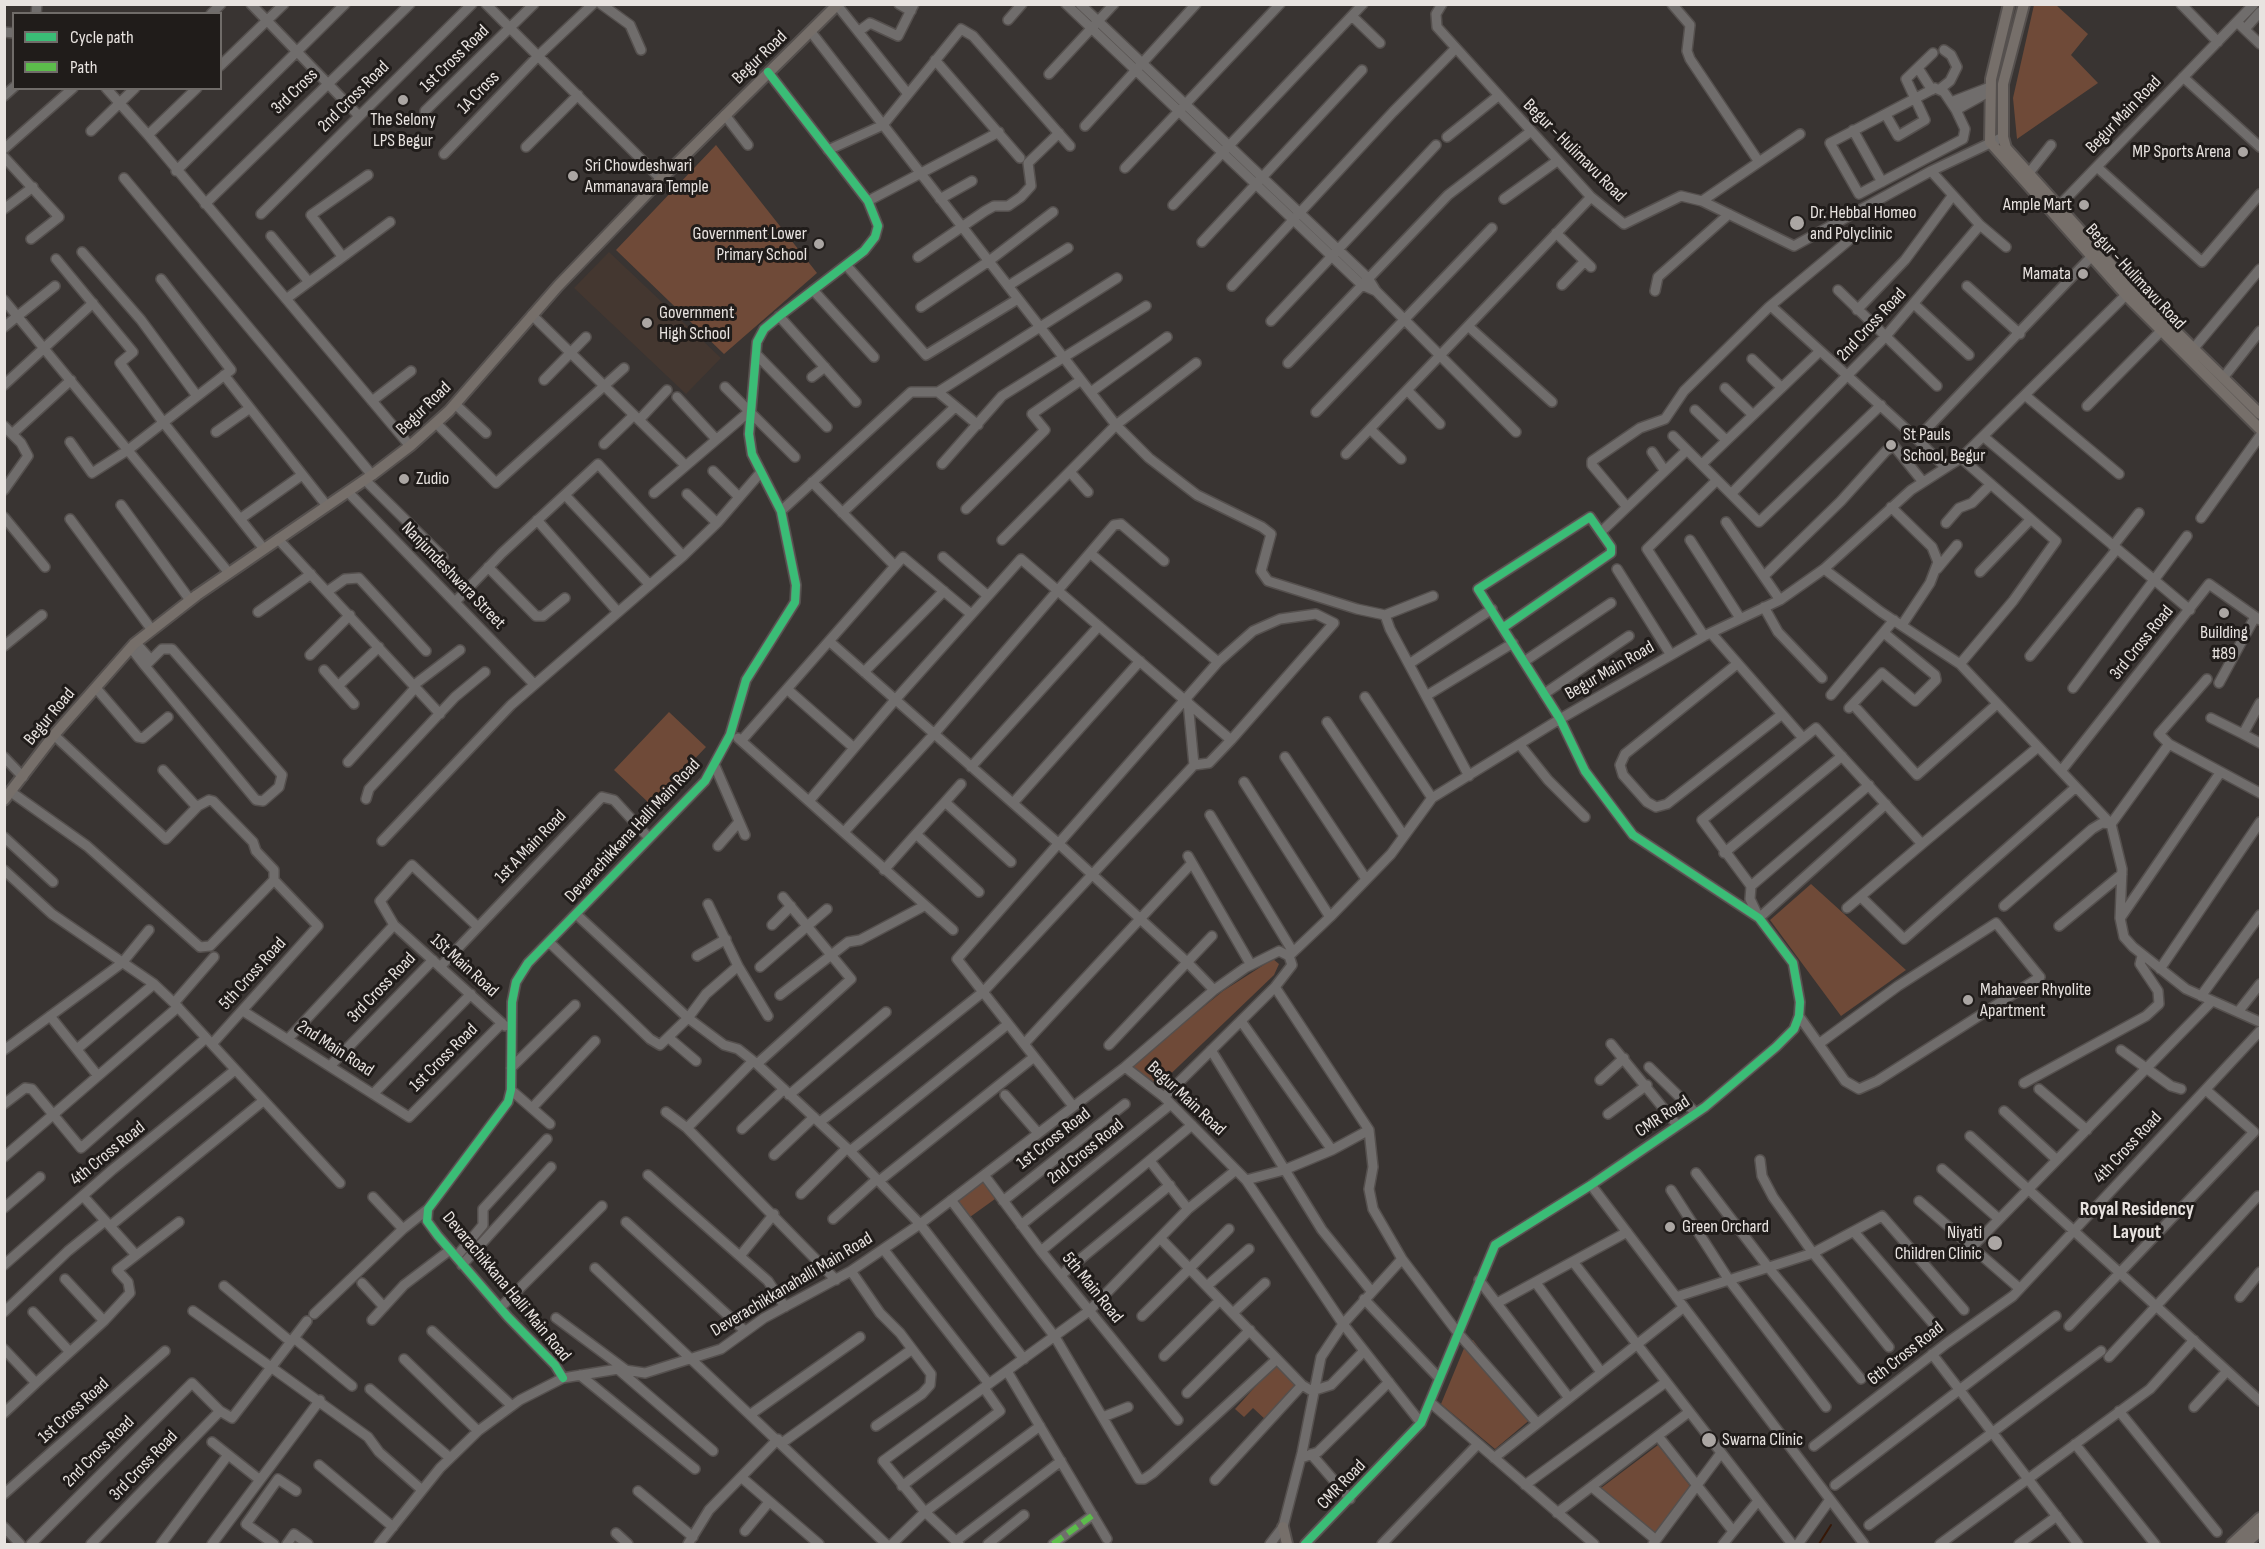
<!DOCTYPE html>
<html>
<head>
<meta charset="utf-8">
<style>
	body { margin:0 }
	#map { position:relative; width:2265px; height:1549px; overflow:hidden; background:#393432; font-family:"Sofia Sans Condensed",sans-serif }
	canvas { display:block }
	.frame { position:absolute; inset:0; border:6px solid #e8e3e0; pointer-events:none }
	.legend { position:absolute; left:12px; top:12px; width:210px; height:78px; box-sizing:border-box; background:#201c1a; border:2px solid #706c69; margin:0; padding:8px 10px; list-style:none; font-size:18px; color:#e8e3e0 }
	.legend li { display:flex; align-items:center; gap:12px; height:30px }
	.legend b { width:30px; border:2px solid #706c69 }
</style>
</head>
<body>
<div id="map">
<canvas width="2265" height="1549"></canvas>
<div class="frame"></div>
<ul class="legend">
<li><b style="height:8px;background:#3abd76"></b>Cycle path</li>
<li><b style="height:8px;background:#5cbc4b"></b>Path</li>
</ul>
</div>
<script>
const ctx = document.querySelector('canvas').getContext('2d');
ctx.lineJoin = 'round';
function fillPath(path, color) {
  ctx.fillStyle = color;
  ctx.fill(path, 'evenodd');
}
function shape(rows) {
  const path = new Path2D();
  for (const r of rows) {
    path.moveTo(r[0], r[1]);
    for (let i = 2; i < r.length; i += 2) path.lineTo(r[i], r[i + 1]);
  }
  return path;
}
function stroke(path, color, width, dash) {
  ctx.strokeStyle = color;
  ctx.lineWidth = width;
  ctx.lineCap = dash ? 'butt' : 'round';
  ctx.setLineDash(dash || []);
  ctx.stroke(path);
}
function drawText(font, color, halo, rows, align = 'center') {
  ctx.font = font + ' "Sofia Sans Condensed",sans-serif';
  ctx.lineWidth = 6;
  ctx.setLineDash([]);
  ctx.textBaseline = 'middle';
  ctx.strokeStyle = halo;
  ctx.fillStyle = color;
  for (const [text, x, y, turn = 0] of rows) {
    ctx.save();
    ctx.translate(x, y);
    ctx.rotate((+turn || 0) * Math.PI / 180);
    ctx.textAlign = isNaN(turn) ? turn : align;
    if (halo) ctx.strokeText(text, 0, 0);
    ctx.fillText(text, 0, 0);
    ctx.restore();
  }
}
fillPath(shape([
	[609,252,721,358,686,394,574,288]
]), '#443730');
fillPath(shape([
	[2034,5,2056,5,2088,34,2071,55,2098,83,2017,139,2013,98],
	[716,145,817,273,724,354,616,250],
	[669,712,706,747,651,805,614,770],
	[1811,884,1906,970,1841,1016,1770,920],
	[1273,959,1279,964,1274,975,1157,1087,1131,1066,1223,991],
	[983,1182,995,1199,970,1217,958,1201],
	[1473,1340,1532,1418,1495,1449,1441,1404,1467,1341],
	[1275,1365,1299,1387,1267,1421,1253,1408,1244,1417,1235,1409],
	[1658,1445,1690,1486,1655,1534,1601,1488]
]), '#6f4a38');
stroke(shape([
	[1819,1544,1831,1525]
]), '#371807', 2);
const minor = shape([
	[251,4,358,115],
	[486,4,661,179],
	[601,4,630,25,641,50],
	[899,4,911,11],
	[1066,4,1362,285,1376,291],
	[1080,4,1368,278,1376,291,1516,432],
	[1442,4,1436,14,1437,27,1591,197,1624,224,1681,196,1702,201,1794,246,1931,171,2003,137],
	[1672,4,1690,25,1687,51,1690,59,1759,162],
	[2181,4,2218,42],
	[837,5,908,94],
	[36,14,37,4],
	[211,14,221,4],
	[1352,16,1380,43],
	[1008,20,1022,4],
	[2237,22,2260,44],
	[2245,29,2260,12],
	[859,31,870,23,898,36,914,4],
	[4,32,14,33],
	[811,32,1116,425,1149,458,1197,495,1262,527,1271,534,1261,571,1268,581,1357,609,1385,615,1433,596],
	[935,60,1020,158],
	[220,66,284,4],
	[1918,68,1932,90],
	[1049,74,1114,4],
	[2183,77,2260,147],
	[106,88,148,135,410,446],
	[1935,88,1944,92,1956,110,1965,129,1963,139,1859,194,1830,143,1935,88],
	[1940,89,1950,81,1957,67,1951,55,1944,50],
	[4,96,14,87],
	[1951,102,1990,87],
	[1956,110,1985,94],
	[425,111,534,4],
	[725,115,748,145],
	[1886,115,1898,136,1925,120,1906,79,1933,53],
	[1085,126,1196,4],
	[1853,130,1882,182],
	[91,131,135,88],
	[148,135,197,88],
	[1447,137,1498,96],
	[526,147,578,95],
	[4,149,73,88],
	[828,150,883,125,961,29,973,36,1070,146],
	[444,154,539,55,593,4],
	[4,157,59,217,31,239],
	[2097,167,2202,262,2260,194],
	[1125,168,1280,4],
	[176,171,345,4],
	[2029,173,2051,145],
	[124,178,372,475],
	[940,199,972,181],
	[1504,199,1557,161],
	[868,201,999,132],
	[1702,201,1800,134],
	[205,204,410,4],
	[1173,205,1363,4],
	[4,209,33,187],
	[2055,210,2254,4],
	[261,214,472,4],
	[1980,225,2006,247],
	[1556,233,1591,267],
	[271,236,309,282],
	[1202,242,1362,70],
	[82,252,141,320,197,396],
	[342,256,311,215,368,175],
	[918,257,985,211,994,206,1008,206,1021,197,1031,186,1028,163,1059,133],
	[56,259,133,352,120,363,163,422,264,549],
	[846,265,926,355,1018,299],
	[1562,285,1585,261],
	[1008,286,1068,248],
	[1232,286,1393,112,1456,48],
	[1967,286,2020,334],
	[813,290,874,357],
	[1838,290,1937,386],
	[1655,291,1658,277,1729,214],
	[286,299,390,222],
	[4,300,229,573],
	[1914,304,1969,355],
	[921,307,989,261,1053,212],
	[1772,307,1917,439],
	[1857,310,1905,260,1953,195],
	[532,315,684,464],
	[779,316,856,402],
	[1271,321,1436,145],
	[1468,326,1552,402],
	[4,327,55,286],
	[2194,348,2260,269],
	[756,354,827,427],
	[1752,359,1781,387],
	[1288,363,1448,195,1530,132],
	[224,375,327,506],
	[812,377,825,367],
	[2223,378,2260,331],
	[544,380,586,337],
	[4,385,93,303],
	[725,387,795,457],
	[1725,388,1753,415],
	[1407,390,1440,424],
	[938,392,978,425],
	[1091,392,1167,337],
	[2026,396,2119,474],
	[677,397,716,439],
	[372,401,411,371],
	[455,404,486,433],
	[2087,406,2162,330],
	[1695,410,1726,440],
	[1316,412,1492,228],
	[639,420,667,390],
	[436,423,496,483,624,368],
	[4,426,21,443,28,456,4,490],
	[1370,429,1401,459],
	[216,432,250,408],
	[12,434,71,380],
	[1673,436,1759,522,1881,405],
	[1984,437,2190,610],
	[70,442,92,473,128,450,231,370,161,279],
	[604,444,634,415],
	[1652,452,1665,471],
	[1346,454,1591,197],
	[942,464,1002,396,1146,306],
	[1702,464,1820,351],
	[1945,467,1917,439,2091,257],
	[713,471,739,497],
	[1070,472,1088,492],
	[365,480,443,557],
	[812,482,895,566],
	[348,492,534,684],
	[654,493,751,410],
	[687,494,717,523],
	[1731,494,1885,337,1980,225,1931,171],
	[565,495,649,584],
	[121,505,190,600],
	[1627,507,1592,465,1592,461,1640,428,1665,419,1684,391,1769,307,1848,241],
	[1891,507,1932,547,1938,562,1930,583,1902,625],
	[966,509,1045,430,1032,414,1081,380],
	[781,511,911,392,938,392,1117,278],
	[842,513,955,407],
	[4,517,45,567],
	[2201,518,2260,436],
	[70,519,152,630],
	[240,519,302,475],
	[537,520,618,612],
	[1726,522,1780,600],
	[1946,523,1959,508,1972,503,1991,484],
	[1602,531,1687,450],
	[278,539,440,714],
	[1002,540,1116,425,1196,363],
	[1690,540,1740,618],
	[2113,546,2139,513],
	[1090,553,1114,525,1121,524,1164,561],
	[943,557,988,596],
	[488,567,536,616,543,616,565,598],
	[1617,569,1671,655],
	[1824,569,1881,612,1960,664,2111,824,2122,869,2120,918,2124,937,2133,947,2186,989,2260,1022],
	[1937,569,1957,545],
	[1980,572,2031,519],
	[1764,576,1841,501,1886,451,1894,446,1923,482],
	[328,591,345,579,359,578,426,651],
	[455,602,502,553,598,464,683,556],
	[1764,607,1778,632,1822,678],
	[258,612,311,574],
	[1385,615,1390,629,1469,776],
	[1711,633,1803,738],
	[1704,636,1647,549,1717,480],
	[829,641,1058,843,1188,963,1214,990],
	[136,643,151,660],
	[4,646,42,615],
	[131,648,145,666,256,800,263,801,279,787,282,775,172,649,162,649,145,666],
	[310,655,350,615],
	[2030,656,2117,549],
	[1525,661,1611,603],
	[1409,664,1492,609],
	[1737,664,1625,754,1620,765,1623,775,1647,802,1656,807,1667,804,1781,715],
	[1960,664,2013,601,2056,541,1961,458],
	[324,670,354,704],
	[864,672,944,591],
	[2207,679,2159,734,2169,744,2260,793],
	[2219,683,2255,617],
	[414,685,460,650],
	[338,686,379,647],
	[96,688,138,737,143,738,168,717],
	[2073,688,2187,536],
	[787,689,854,748],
	[1544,694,1629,636],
	[1831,695,1894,620],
	[1426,696,1513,643],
	[1365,697,1432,798],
	[1188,702,1194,765],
	[2260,703,2243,734,2260,743],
	[1849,708,1882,673,1915,701,1936,680,1935,675,1884,633],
	[1857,709,1917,775,1997,704],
	[2211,718,2243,734],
	[1327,722,1404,836],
	[54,735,166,839,198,806],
	[738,738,953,930],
	[742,740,903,557,971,614],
	[1520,745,1548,780,1585,817],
	[4,757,23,777],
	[1285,757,1366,879],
	[348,762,416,687],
	[715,766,745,835],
	[971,767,1099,626],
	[163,770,194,804,198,806,209,800,213,801,253,842,256,851,274,870,274,880,318,926,212,1044],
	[2061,771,2209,584,2260,620],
	[1244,782,1330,917],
	[11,792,87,846,200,947,210,946,274,880],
	[366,799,369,789,455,697,485,672],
	[809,801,895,700,1021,559,1231,740],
	[945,802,961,784],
	[1013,803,1140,661],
	[1210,815,1293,952],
	[916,834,945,802,1011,862],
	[4,837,53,882],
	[382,841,511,705,683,556,717,523,761,472],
	[1922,844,2038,747],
	[718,846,739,822],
	[1724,853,1842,756],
	[1188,856,1251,965],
	[4,870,52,914,154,984,174,1003,340,1183],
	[884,870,916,834,979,892],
	[1751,886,1869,785],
	[1861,897,1904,939,2076,787],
	[708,904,738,966,768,1016],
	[2004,906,2092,829,2102,823,2111,824,2169,744],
	[576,914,688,1018,724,1045,738,1049,757,1064,850,1151,920,1224,1024,1359],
	[2121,917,2220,773],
	[1759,918,1750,899,1751,886,1702,820,1816,728,1922,844,1847,908],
	[1759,918,1886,804],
	[772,925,791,906],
	[2059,926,2122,874],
	[478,927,412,865,380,901,394,925,505,1026],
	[549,942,650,1039,660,1045,688,1018,706,994,738,966],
	[697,956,726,939],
	[1289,956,1330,917,1391,854,1432,798,1560,719,1704,636,1780,600,1824,569,1911,490,1961,458,2131,290],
	[440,967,602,797,614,800,649,838],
	[760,967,827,909],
	[2160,969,2260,822],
	[780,995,848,942,860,940,924,906],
	[2201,996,2260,915],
	[174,1003,214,957],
	[243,1011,409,1117,502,1023],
	[2238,1012,2260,984],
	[50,1016,98,1076],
	[1799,1016,1845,1081,1859,1089,1877,1081,2040,977,1996,923,1898,986,1820,1043],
	[1241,1021,1332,1150],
	[669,1038,696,1061],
	[288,1039,394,925],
	[1024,1044,1192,863],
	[1611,1044,1677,1125],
	[1109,1045,1212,936],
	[77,1049,154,984],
	[4,1050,122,963,149,930],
	[1211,1050,1322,1230,1372,1292],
	[2121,1050,2171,1086,2181,1089],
	[753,1061,687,1128,836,1280],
	[757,1064,851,979,783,897],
	[330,1066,433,960],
	[1125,1067,1164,1097,1246,1180,1343,1324,1421,1423],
	[1649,1067,1696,1113],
	[511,1068,575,1005],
	[1600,1080,1624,1058],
	[2024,1083,2146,1016,2159,1004,2158,991,2140,964,2142,956],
	[2039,1089,2087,1130],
	[511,1090,550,1124],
	[373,1094,471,994],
	[789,1095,886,1012],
	[1005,1095,1038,1133],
	[4,1104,25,1088,32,1089,81,1148,206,1038],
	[1073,1106,957,959,1218,662],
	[532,1108,595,1041],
	[2004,1111,2057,1160],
	[666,1112,687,1128],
	[1608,1114,1647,1085],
	[820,1122,983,992,1194,765,1209,763,1231,740,1334,623,1316,614,1280,619,1253,631,1218,662,1090,553,934,734,844,832],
	[742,1129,784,1089],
	[1369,1130,1373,1167,1369,1189,1373,1209,1402,1259],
	[1970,1136,2260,1401],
	[850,1151,1008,1024],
	[774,1155,814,1117],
	[4,1157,178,1007],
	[1760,1160,1762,1176,1773,1197,1813,1253,1889,1347],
	[1150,1161,1188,1209],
	[1942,1169,1999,1219],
	[1696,1173,1768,1267,1861,1379],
	[648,1175,768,1281,785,1307],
	[984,1175,1041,1251,1178,1420],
	[1246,1180,1284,1170,1332,1150,1369,1130,1275,987],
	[879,1181,1034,1057],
	[1591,1185,1864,1544],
	[1671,1190,1729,1280,1826,1407],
	[801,1194,847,1148],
	[83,1196,136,1255],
	[373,1197,403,1229],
	[951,1200,1055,1337,1139,1479,1144,1479,1153,1473,1277,1359],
	[1003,1201,1125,1104],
	[1919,1201,2019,1288],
	[4,1208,40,1177],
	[833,1219,877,1179],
	[626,1222,745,1331],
	[1021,1225,1171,1104],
	[110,1226,263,1101],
	[1855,1233,1936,1327],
	[1161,1239,1302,1385,1312,1391,1331,1385,1364,1351],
	[1971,1248,2212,1001],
	[884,1250,989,1384],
	[1041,1251,1192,1125],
	[740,1256,774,1214],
	[456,1257,483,1225,483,1209,547,1139],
	[1574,1263,1792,1544],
	[4,1265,112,1170,235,1070],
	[462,1265,551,1167],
	[595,1268,886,1544],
	[851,1271,880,1313,900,1333,931,1374,930,1385,922,1394,876,1426],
	[1061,1275,1170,1185],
	[65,1279,104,1321],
	[1479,1280,1569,1398],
	[362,1283,384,1307],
	[1536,1283,1601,1372],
	[224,1286,291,1342],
	[1207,1286,1249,1249],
	[1676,1297,1813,1253,1882,1216,1964,1310],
	[2240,1297,2260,1272],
	[1364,1299,1439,1378],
	[1497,1303,1627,1232],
	[500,1308,602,1206],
	[193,1311,368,1437,379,1452,422,1490],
	[4,1312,68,1251,105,1221],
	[33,1312,70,1352],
	[1233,1313,1265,1283],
	[314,1314,403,1229,428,1209],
	[1142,1316,1229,1229],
	[556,1318,626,1370],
	[372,1320,404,1285,450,1250],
	[2069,1326,2254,1132,2206,1090],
	[432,1331,512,1406],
	[294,1338,352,1386],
	[4,1349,36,1383,104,1321,130,1293,128,1282,117,1270,179,1222],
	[1932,1354,2078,1544],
	[1164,1356,1220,1300],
	[2109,1357,2258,1196],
	[404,1359,478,1431],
	[619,1370,713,1451],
	[1007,1371,1107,1539],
	[580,1375,695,1469],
	[563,1378,555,1365,508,1317,438,1236,427,1221,428,1209,508,1102,511,1090,512,1002,516,982,528,963,705,781,730,735,746,680,795,602,796,585,781,511,752,454,749,434,757,342,764,329,782,314,864,251,875,237,878,226,868,201,768,72],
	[370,1389,450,1458],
	[1187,1393,1250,1330],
	[1431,1403,1594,1544],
	[2194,1407,2227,1371],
	[2119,1411,2217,1532],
	[4,1413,36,1383],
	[751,1414,860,1337],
	[1103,1417,1128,1407],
	[1658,1436,1733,1531],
	[212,1442,260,1480],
	[782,1443,911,1350],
	[2075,1444,2155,1544],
	[1814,1446,1947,1343,2013,1296,2260,1031],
	[1311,1454,1350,1499],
	[1301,1458,1318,1452,1389,1382],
	[1494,1458,1684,1307],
	[319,1465,393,1527],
	[741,1477,819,1544],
	[1215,1480,1302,1385],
	[1525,1485,1666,1382],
	[1835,1485,2056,1316],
	[902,1486,1000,1411,984,1388],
	[1592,1487,1656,1540],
	[638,1491,693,1537],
	[4,1494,165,1351],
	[1557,1513,1689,1412],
	[1869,1525,2101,1351],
	[4,1527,20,1544],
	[745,1531,769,1502],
	[616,1533,628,1544],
	[956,1541,1061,1461],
	[31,1544,192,1383,220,1411,232,1418,307,1321],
	[91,1544,220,1411],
	[161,1544,228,1455],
	[212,1544,320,1400],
	[274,1544,246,1524,278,1479,296,1491],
	[287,1544,294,1534,308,1544],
	[379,1544,440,1468,478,1431,520,1400,563,1378,618,1369,645,1373,721,1349,764,1318,851,1271,920,1224,1125,1067,1214,990,1245,968,1279,951,1289,956,1292,965,1275,987,1164,1097],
	[688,1544,709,1510,778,1439],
	[892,1544,925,1512,1040,1426],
	[959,1544,925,1512,883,1461,1089,1311,1188,1209,1236,1170],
	[988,1544,1024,1515],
	[1053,1544,1093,1515],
	[1270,1544,1283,1527,1302,1453,1321,1357,1343,1324,1402,1259,1458,1333,1537,1423],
	[1305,1544,1421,1423,1495,1245,1591,1185,1705,1107,1776,1047,1794,1029,1799,1016,1800,1002,1793,963,1759,918,1633,835,1585,771,1560,719,1478,589,1590,517,1611,547,1611,553,1504,627],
	[1382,1544,1478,1444],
	[1653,1544,1721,1453],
	[1723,1544,1758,1501],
	[1798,1544,1829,1501],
	[1940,1544,2150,1389,2194,1340],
	[2019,1544,2057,1516]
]);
const major = shape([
	[2009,4,1991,79,1990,142,2126,295,2260,429],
	[2024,4,2003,84,2003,137,2006,148,2133,289,2260,414],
	[4,800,54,735,134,644,197,595,372,475,410,446,449,411,558,286,661,179,838,4],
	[1283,1527,1287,1544],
	[2232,1544,2260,1518],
	[2245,1544,2260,1531]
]);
stroke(minor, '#55504e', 12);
stroke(major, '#55504e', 14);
stroke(minor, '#706d6c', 9);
stroke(major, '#766f6a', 10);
stroke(shape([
	[1053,1544,1093,1515]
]), '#5cbc4b', 6, [12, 6]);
stroke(shape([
	[563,1378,555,1365,508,1317,438,1236,427,1221,428,1209,508,1102,511,1090,512,1002,516,982,528,963,705,781,730,735,746,680,795,602,796,585,781,511,752,454,749,434,757,342,764,329,782,314,864,251,875,237,878,226,868,201,768,72],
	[1305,1544,1421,1423,1495,1245,1591,1185,1705,1107,1776,1047,1794,1029,1799,1016,1800,1002,1793,963,1759,918,1633,835,1585,771,1560,719,1478,589,1590,517,1611,547,1611,553,1504,627]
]), '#3abd76', 8);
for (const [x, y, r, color] of [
	[403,100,6,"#aba6a3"],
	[2243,152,6,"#aba6a3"],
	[573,176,6,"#aba6a3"],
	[2084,205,6,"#aba6a3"],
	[1797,223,8,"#aba6a3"],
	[819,244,6,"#aba6a3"],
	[2083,274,6,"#aba6a3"],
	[647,323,6,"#aba6a3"],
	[1891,445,6,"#aba6a3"],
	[404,479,6,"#aba6a3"],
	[2224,613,6,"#aba6a3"],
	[1968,1000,6,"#aba6a3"],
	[1670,1227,6,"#aba6a3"],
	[1995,1243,8,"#aba6a3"],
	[1709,1440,8,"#aba6a3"]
]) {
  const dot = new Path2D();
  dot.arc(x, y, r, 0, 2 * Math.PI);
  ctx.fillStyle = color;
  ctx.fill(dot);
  stroke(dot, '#201c1a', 2);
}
drawText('18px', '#e8e3e0', '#201c1a', [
	["Begur Road",760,58,-44],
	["1st Cross Road",455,59,-44],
	["3rd Cross",295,92,-44],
	["1A Cross",479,93,-46],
	["2nd Cross Road",354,97,-45],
	["Begur Main Road",2124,115,-46],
	["Begur - Hulimavu Road",1574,151,45],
	["Begur - Hulimavu Road",2135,277,47],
	["2nd Cross Road",1872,325,-47],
	["Begur Road",424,409,-44],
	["Nanjundeshwara Street",453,576,46],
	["3rd Cross Road",2142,643,-51],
	["Begur Main Road",1610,671,-30],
	["Begur Road",50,717,-50],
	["Devarachikkana Halli Main Road",633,831,-47],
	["1st A Main Road",531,847,-46],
	["1St Main Road",464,966,42],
	["5th Cross Road",253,974,-48],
	["3rd Cross Road",382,988,-46],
	["2nd Main Road",335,1049,33],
	["1st Cross Road",444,1058,-45],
	["Begur Main Road",1186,1099,43],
	["CMR Road",1663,1117,-33],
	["1st Cross Road",1054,1139,-38],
	["4th Cross Road",2128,1148,-47],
	["2nd Cross Road",1086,1152,-39],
	["4th Cross Road",108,1154,-39],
	["Deverachikkanahalli Main Road",792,1285,-31],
	["Devarachikkana Halli Main Road",506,1287,50],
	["5th Main Road",1092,1288,51],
	["6th Cross Road",1906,1354,-38],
	["1st Cross Road",74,1411,-42],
	["2nd Cross Road",99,1452,-45],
	["3rd Cross Road",144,1466,-46],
	["CMR Road",1342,1485,-46]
]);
drawText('18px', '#e8e3e0', '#201c1a', [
	["The Selony",403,120,"center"],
	["LPS Begur",403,141,"center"],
	["MP Sports Arena",2231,152,"right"],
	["Sri Chowdeshwari",585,166],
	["Ammanavara Temple",585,187],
	["Ample Mart",2072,205,"right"],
	["Dr. Hebbal Homeo",1810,213],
	["and Polyclinic",1810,234],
	["Government Lower",807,234,"right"],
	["Primary School",807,255,"right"],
	["Mamata",2071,274,"right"],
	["Government",659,313],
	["High School",659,334],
	["St Pauls",1903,435],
	["School, Begur",1903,456],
	["Zudio",416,479],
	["Building",2224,633,"center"],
	["#89",2224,654,"center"],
	["Mahaveer Rhyolite",1980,990],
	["Apartment",1980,1011],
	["Green Orchard",1682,1227],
	["Niyati",1982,1233,"right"],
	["Children Clinic",1982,1254,"right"],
	["Swarna Clinic",1722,1440]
], 'left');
drawText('bold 20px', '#e8e3e0', '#201c1a', [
	["Royal Residency",2137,1210],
	["Layout",2137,1233]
]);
</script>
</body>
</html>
